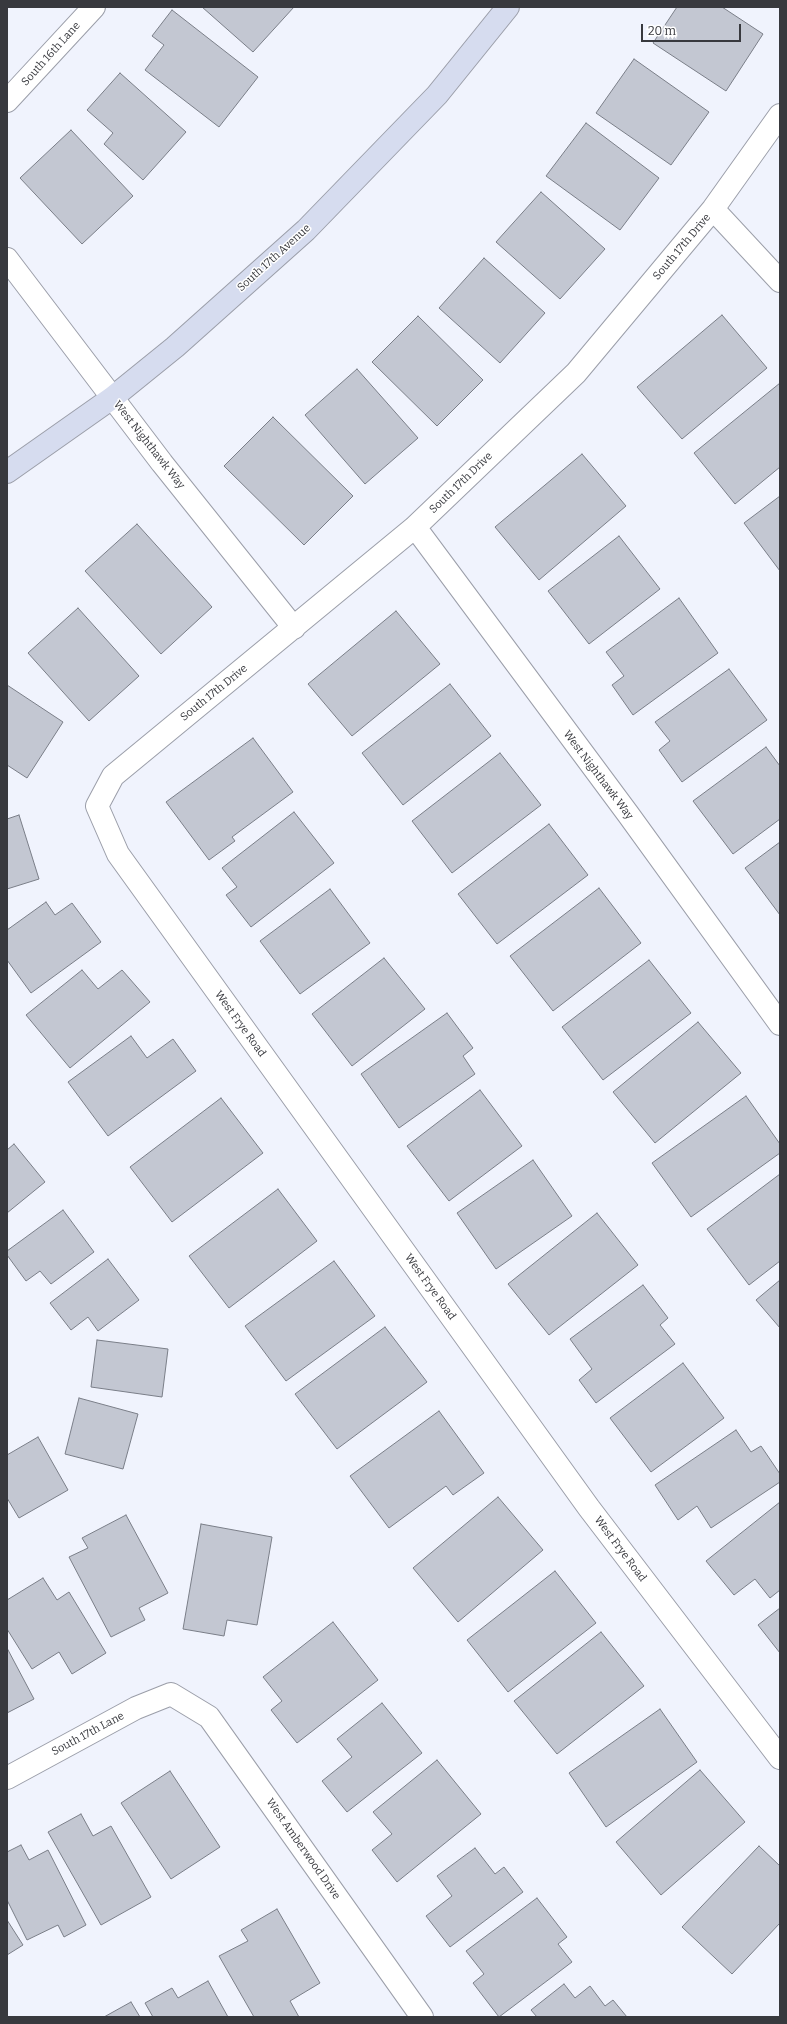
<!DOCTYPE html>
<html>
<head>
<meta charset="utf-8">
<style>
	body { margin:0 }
	#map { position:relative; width:787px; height:2024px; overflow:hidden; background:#f0f3fd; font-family:Bitter,serif }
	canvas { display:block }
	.frame { position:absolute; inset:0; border:8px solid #38393e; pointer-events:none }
	.scale { position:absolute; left:641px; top:24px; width:100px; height:18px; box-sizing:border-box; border:2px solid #38393e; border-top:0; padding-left:5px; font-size:12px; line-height:14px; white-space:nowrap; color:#38393e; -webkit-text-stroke:3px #fff; paint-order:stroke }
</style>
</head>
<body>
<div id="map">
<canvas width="787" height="2024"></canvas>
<div class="frame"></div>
<div class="scale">20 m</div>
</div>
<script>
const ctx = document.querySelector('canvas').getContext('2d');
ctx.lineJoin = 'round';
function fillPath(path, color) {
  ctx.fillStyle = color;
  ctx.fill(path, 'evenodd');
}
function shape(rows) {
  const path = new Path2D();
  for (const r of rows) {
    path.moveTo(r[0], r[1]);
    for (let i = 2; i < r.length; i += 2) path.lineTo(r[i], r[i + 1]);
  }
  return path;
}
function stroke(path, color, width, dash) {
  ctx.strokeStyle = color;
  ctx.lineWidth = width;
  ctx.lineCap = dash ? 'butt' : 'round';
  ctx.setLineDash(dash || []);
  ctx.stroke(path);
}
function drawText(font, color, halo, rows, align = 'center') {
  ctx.font = font + ' Bitter,serif';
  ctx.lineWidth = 3;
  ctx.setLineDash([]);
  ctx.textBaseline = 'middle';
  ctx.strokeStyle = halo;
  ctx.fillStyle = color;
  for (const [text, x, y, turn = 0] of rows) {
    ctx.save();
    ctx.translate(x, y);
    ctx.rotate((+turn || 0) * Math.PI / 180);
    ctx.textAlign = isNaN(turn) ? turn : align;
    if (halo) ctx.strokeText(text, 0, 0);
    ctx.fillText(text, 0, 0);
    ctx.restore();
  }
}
const building = shape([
	[202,7,294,7,253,52,202,7],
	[677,7,722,7,763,34,726,91,653,43,677,7],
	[172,10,258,77,219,127,145,70,164,45,152,36,172,10],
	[634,59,709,112,671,165,596,113,634,59],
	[120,73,186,132,143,180,104,144,113,133,87,110,120,73],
	[586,123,659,178,620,230,546,176,586,123],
	[71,130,133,196,82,244,20,178,71,130],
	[541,192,605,249,560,299,496,242,541,192],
	[484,258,545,313,500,363,439,308,484,258],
	[722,315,767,368,682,439,637,387,722,315],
	[418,316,483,380,437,426,372,362,418,316],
	[357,369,418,438,365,484,305,415,357,369],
	[780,383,780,467,735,504,694,453,780,383],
	[273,417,353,496,304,545,224,466,273,417],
	[582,454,626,506,539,580,495,527,582,454],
	[780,496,780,571,744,523,780,496],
	[137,524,212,607,161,654,85,571,137,524],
	[619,536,660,589,589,644,548,591,619,536],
	[679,598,718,653,633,715,612,685,624,676,606,652,679,598],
	[78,608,139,676,89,721,28,653,78,608],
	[396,611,440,664,352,736,308,684,396,611],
	[729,669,767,720,682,782,659,750,670,741,655,722,729,669],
	[450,684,491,736,403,805,362,753,450,684],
	[7,685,63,722,27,778,7,765,7,685],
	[253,738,293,792,232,837,235,841,209,860,166,802,253,738],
	[766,747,780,766,780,819,733,854,693,801,766,747],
	[500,753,541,805,452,873,412,821,500,753],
	[294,812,334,863,251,927,226,895,237,887,222,868,294,812],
	[19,815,39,879,7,889,7,819,19,815],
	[549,824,588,875,497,944,458,894,549,824],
	[780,842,780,915,745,868,780,842],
	[599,888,641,943,553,1011,510,956,599,888],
	[330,889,370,943,300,994,260,941,330,889],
	[46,902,55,915,72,903,101,942,31,993,7,960,7,930,46,902],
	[384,958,425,1009,352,1066,312,1014,384,958],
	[649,960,691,1013,603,1080,562,1027,649,960],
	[82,970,98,989,122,970,150,1002,70,1068,26,1015,82,970],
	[447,1013,473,1048,463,1056,475,1074,399,1128,361,1074,447,1013],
	[698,1022,741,1073,655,1143,613,1092,698,1022],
	[131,1036,147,1058,173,1039,196,1071,108,1136,68,1082,131,1036],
	[480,1090,522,1146,449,1201,407,1146,480,1090],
	[746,1096,780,1144,780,1153,691,1217,652,1163,746,1096],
	[221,1098,263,1153,172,1222,130,1167,221,1098],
	[14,1144,45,1182,7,1213,7,1150,14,1144],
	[533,1160,572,1216,496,1269,457,1213,533,1160],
	[780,1174,780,1261,749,1285,707,1229,780,1174],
	[278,1189,317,1241,229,1308,189,1256,278,1189],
	[63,1210,94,1252,51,1284,40,1271,26,1281,7,1255,7,1251,63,1210],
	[597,1213,638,1265,549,1335,508,1284,597,1213],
	[108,1259,139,1300,98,1331,88,1317,71,1330,50,1303,108,1259],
	[334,1261,375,1316,286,1381,245,1326,334,1261],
	[780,1280,780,1328,756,1300,780,1280],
	[643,1285,668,1318,660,1325,675,1344,596,1403,579,1380,592,1369,570,1339,643,1285],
	[385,1327,427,1382,337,1449,295,1394,385,1327],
	[97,1340,168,1349,162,1397,91,1387,97,1340],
	[683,1363,724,1418,651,1472,610,1418,683,1363],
	[79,1398,138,1414,123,1469,65,1454,79,1398],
	[439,1411,484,1473,453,1495,446,1486,389,1528,350,1476,439,1411],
	[736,1430,751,1452,761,1446,780,1474,780,1482,711,1528,697,1506,678,1520,655,1485,736,1430],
	[38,1437,68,1490,19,1518,7,1498,7,1455,38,1437],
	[498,1497,543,1550,458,1622,413,1568,498,1497],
	[780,1502,780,1590,770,1598,755,1579,734,1595,706,1561,780,1502],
	[126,1515,168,1593,139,1608,145,1620,111,1637,69,1557,88,1548,82,1538,126,1515],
	[201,1524,272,1537,257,1625,227,1620,224,1636,183,1629,201,1524],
	[555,1571,596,1623,508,1692,467,1640,555,1571],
	[43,1578,57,1600,69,1592,106,1653,72,1674,59,1652,32,1669,7,1629,7,1600,43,1578],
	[780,1608,780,1653,758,1625,780,1608],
	[333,1622,378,1680,297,1743,271,1710,282,1701,263,1677,333,1622],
	[601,1632,644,1686,557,1754,514,1701,601,1632],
	[7,1648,34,1699,7,1713,7,1648],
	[382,1703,422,1753,347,1812,322,1781,352,1757,337,1739,382,1703],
	[660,1709,697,1762,606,1827,569,1773,660,1709],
	[437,1760,481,1814,397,1882,372,1850,392,1834,373,1812,437,1760],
	[700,1770,745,1822,661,1895,616,1842,700,1770],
	[170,1771,220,1847,171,1879,121,1803,170,1771],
	[81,1814,93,1836,111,1826,151,1897,101,1925,48,1832,81,1814],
	[21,1845,29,1860,48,1850,86,1925,64,1937,58,1925,27,1940,7,1900,7,1852,21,1845],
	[759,1846,780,1866,780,1923,732,1974,682,1927,759,1846],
	[475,1848,495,1874,504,1867,523,1892,450,1947,426,1916,452,1896,437,1876,475,1848],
	[537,1898,567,1937,558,1944,572,1962,499,2017,473,1983,484,1974,466,1951,537,1898],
	[277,1909,320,1983,290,2001,299,2017,254,2017,219,1956,248,1941,241,1930,277,1909],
	[7,1920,23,1945,7,1955,7,1920],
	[208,1981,228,2017,153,2017,145,2003,172,1988,178,1998,208,1981],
	[564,1984,575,1998,590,1986,605,2006,613,2000,627,2017,537,2017,531,2010,564,1984],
	[131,2002,140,2017,104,2017,131,2002]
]);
fillPath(building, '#c3c7d2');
stroke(building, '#7a7e88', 1);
const minor = shape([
	[7,101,94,7],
	[780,115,713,209,576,373,415,527,113,776,97,806,118,854,589,1508,780,1758],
	[713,209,780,281],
	[7,259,162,463,294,628],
	[415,527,628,814,780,1024],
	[7,1778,136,1708,171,1694,209,1717,422,2017]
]);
const secondary = shape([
	[7,472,112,398,175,347,306,230,437,95,508,7]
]);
stroke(minor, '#9b9ea9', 24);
stroke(secondary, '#9b9ea9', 24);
stroke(minor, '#fff', 22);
stroke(secondary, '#d6dcef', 22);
drawText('11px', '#38393e', '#fff', [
	["South 16th Lane",51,54,-48],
	["South 17th Drive",682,247,-50],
	["South 17th Avenue",274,258,-42],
	["West Nighthawk Way",149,445,52],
	["South 17th Drive",461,483,-44],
	["South 17th Drive",214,693,-39],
	["West Nighthawk Way",598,775,53],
	["West Frye Road",240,1024,54],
	["West Frye Road",430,1287,54],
	["West Frye Road",620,1549,53],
	["South 17th Lane",88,1734,-28],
	["West Amberwood Drive",303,1849,55]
]);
</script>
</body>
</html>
